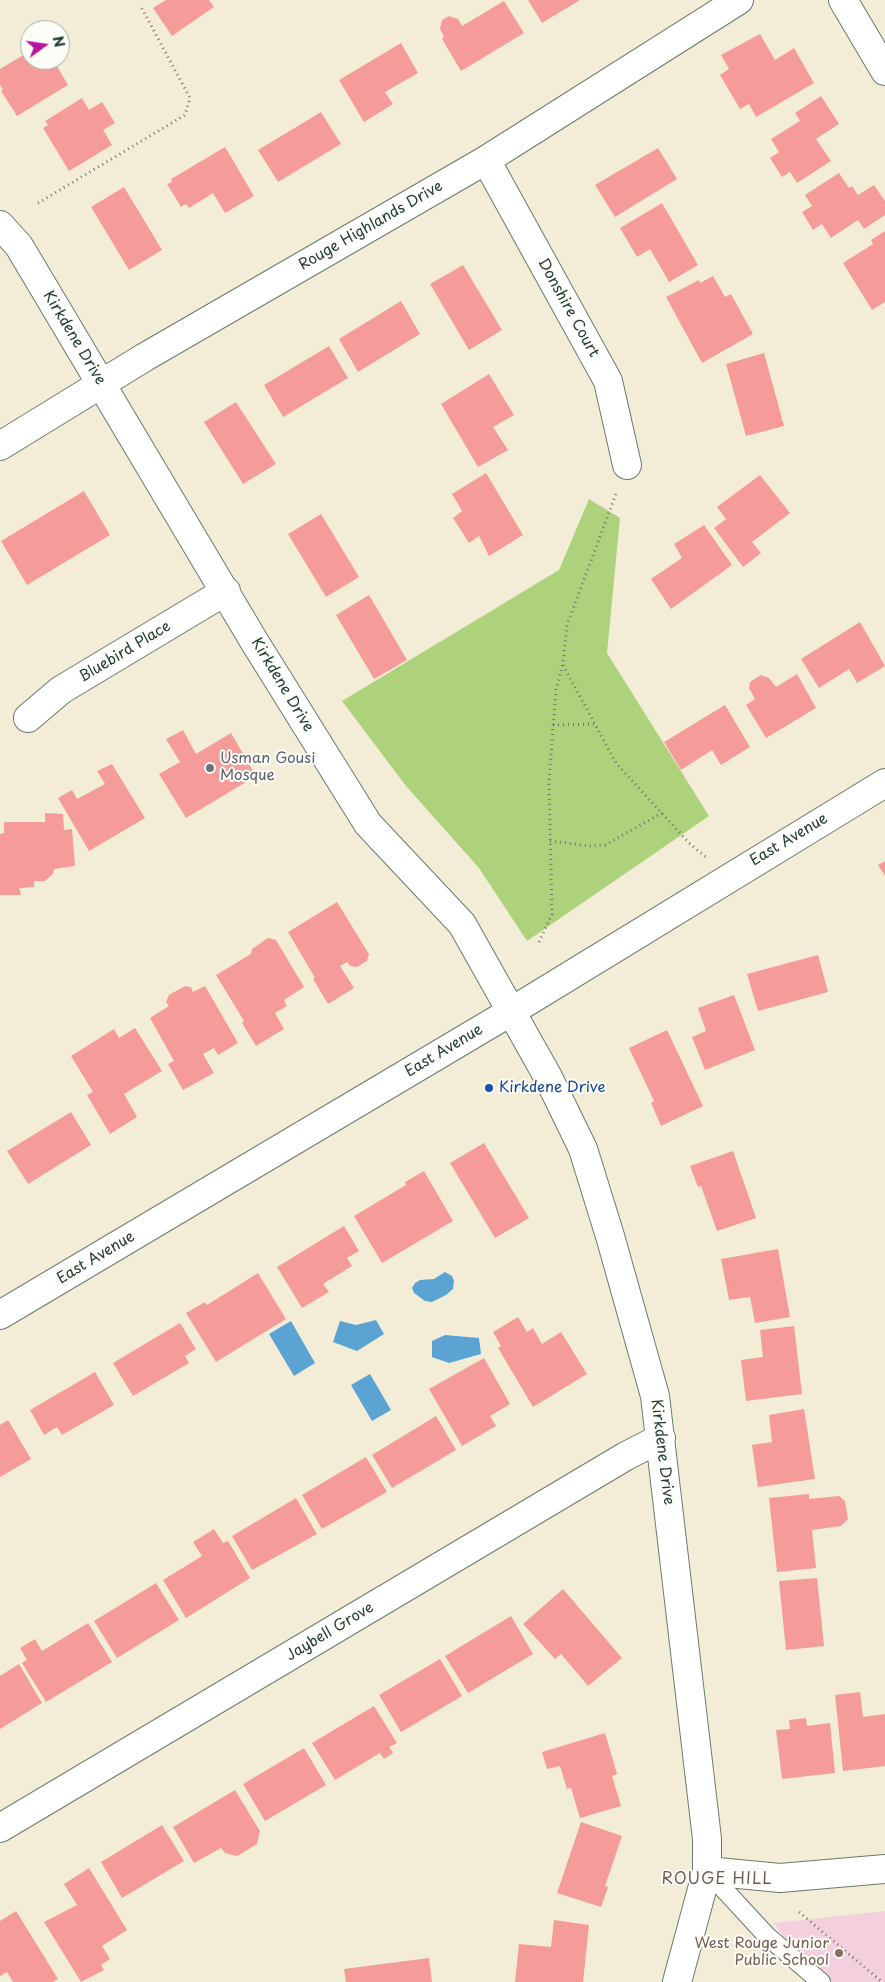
<!DOCTYPE html>
<html>
<head>
<meta charset="utf-8">
<style>
	body { margin:0 }
	#map { position:relative; width:885px; height:1982px; overflow:hidden; background:#f3edd7; font-family:"Playpen Sans",sans-serif }
	canvas { display:block }
	.north { position:absolute; left:20px; top:20px; width:50px; height:50px; box-sizing:border-box; background:#fdfcf7; border:1px solid #a4b0a9; border-radius:50%; rotate:76deg; font-size:14px; font-weight:700; line-height:20px; text-align:center; color:#1f3d34 }
	.north::after { content:''; display:block; margin:auto; width:18px; height:22px; background:#b5179e; clip-path:polygon(50% 0,100% 100%,50% 72%,0 100%) }
</style>
</head>
<body>
<div id="map">
<canvas width="885" height="1982"></canvas>
<div class="north">N</div>
</div>
<script>
const ctx = document.querySelector('canvas').getContext('2d');
ctx.lineJoin = 'round';
function fillPath(path, color) {
  ctx.fillStyle = color;
  ctx.fill(path, 'evenodd');
}
function shape(rows) {
  const path = new Path2D();
  for (const r of rows) {
    path.moveTo(r[0], r[1]);
    for (let i = 2; i < r.length; i += 2) path.lineTo(r[i], r[i + 1]);
  }
  return path;
}
function stroke(path, color, width, dash) {
  ctx.strokeStyle = color;
  ctx.lineWidth = width;
  ctx.lineCap = dash ? 'butt' : 'round';
  ctx.setLineDash(dash || []);
  ctx.stroke(path);
}
function drawText(font, color, halo, rows, align = 'center') {
  ctx.font = font + ' "Playpen Sans",sans-serif';
  ctx.lineWidth = 4;
  ctx.setLineDash([]);
  ctx.textBaseline = 'middle';
  ctx.strokeStyle = halo;
  ctx.fillStyle = color;
  for (const [text, x, y, turn = 0] of rows) {
    ctx.save();
    ctx.translate(x, y);
    ctx.rotate((+turn || 0) * Math.PI / 180);
    ctx.textAlign = isNaN(turn) ? turn : align;
    if (halo) ctx.strokeText(text, 0, 0);
    ctx.fillText(text, 0, 0);
    ctx.restore();
  }
}
fillPath(shape([
	[885,1911,885,1982,813,1982,774,1923]
]), '#f4cfde');
fillPath(shape([
	[589,499,620,518,607,653,709,816,527,941,479,868,406,786,342,701,559,570]
]), '#aed27b');
fillPath(shape([
	[445,1272,452,1276,454,1281,453,1289,446,1295,432,1302,425,1301,414,1293,412,1288,415,1283,420,1280,434,1279],
	[376,1320,384,1334,357,1351,333,1342,340,1321,356,1325],
	[291,1321,315,1363,294,1376,269,1334],
	[445,1335,479,1338,481,1354,449,1363,432,1357,432,1341],
	[370,1374,391,1410,372,1421,351,1385]
]), '#5ba3d2');
fillPath(shape([
	[166,0,209,0,214,7,172,36,153,8],
	[528,0,580,0,542,23],
	[504,1,524,33,461,71,442,39,444,37,440,29,442,20,449,16,458,19,462,26],
	[760,34,775,60,794,48,814,83,756,117,749,104,740,109,720,75,729,69,721,55],
	[401,43,418,73,385,92,393,104,364,122,339,80],
	[30,51,30,60,38,60,43,68,54,61,68,85,17,116,1,91,3,90,0,85,0,69],
	[821,96,839,124,816,139,831,161,797,183,790,172,782,177,770,158,779,152,771,139,800,121,795,113],
	[82,98,89,110,102,102,115,123,103,130,112,145,69,171,43,128,48,125,45,121],
	[321,112,341,144,278,182,258,150],
	[225,147,254,196,225,213,213,193,189,208,186,204,181,207,167,184,172,182,171,179],
	[658,148,677,179,615,217,595,185],
	[839,173,849,188,852,186,858,195,874,185,885,201,885,215,864,229,858,220,831,238,822,224,813,230,802,212,812,206,805,195],
	[124,187,162,250,129,270,91,207],
	[662,203,698,265,669,282,650,249,637,257,620,228],
	[885,231,885,302,872,310,843,263,873,244,871,240],
	[463,265,502,330,469,350,430,284],
	[713,276,725,297,731,294,753,334,702,363,666,297,699,280,700,283],
	[401,301,420,334,358,372,339,339],
	[329,346,348,378,283,417,264,385],
	[764,353,784,426,746,436,726,364],
	[489,374,514,415,493,427,508,450,478,467,441,404],
	[236,402,276,464,243,484,204,422],
	[486,473,523,535,489,556,479,536,469,543,453,518,462,511,452,494],
	[760,475,790,513,752,542,761,553,743,567,714,528,726,519,717,507],
	[84,491,110,535,27,585,1,541],
	[321,514,359,577,326,597,288,534],
	[704,525,732,565,671,609,651,579,682,558,674,544],
	[369,595,407,660,374,679,336,615],
	[860,622,885,666,857,683,849,669,819,688,801,659],
	[797,674,816,708,766,738,746,705,755,699,749,688,750,682,761,675,769,678,776,687],
	[725,705,750,747,721,765,712,750,681,770,664,742],
	[183,730,196,754,231,733,256,776,186,818,159,774,180,762,166,739],
	[112,764,145,818,89,851,58,798,72,790,77,799,105,784,97,771],
	[45,813,63,814,64,830,72,829,75,866,54,869,53,874,45,881,34,881,34,887,19,888,21,895,0,895,0,834,4,833,4,822,45,822],
	[885,861,885,876,878,865],
	[337,902,369,954,367,961,357,967,350,966,347,962,340,966,354,988,328,1004,313,979,315,978,288,932],
	[268,938,276,940,304,987,284,1000,287,1006,275,1013,284,1029,256,1046,242,1023,244,1021,216,975,251,954,252,949],
	[818,955,828,992,758,1011,747,974],
	[185,986,191,987,193,992,205,986,238,1043,218,1055,214,1048,203,1054,214,1073,183,1090,168,1064,174,1061,150,1018,169,1006,166,1002,169,995],
	[734,995,755,1050,705,1070,692,1037,706,1031,698,1008],
	[135,1028,162,1071,124,1094,137,1117,110,1134,87,1095,93,1092,71,1056,114,1029,119,1038],
	[667,1030,703,1106,661,1126,651,1103,654,1101,629,1048],
	[71,1112,91,1145,28,1184,7,1151],
	[484,1143,529,1218,495,1238,450,1163],
	[733,1151,756,1218,717,1231,701,1186,698,1187,690,1166],
	[424,1171,453,1221,382,1263,354,1216,406,1185,405,1182],
	[344,1226,359,1251,347,1258,352,1266,323,1284,329,1292,302,1308,277,1267],
	[778,1249,790,1317,755,1323,750,1297,729,1300,721,1259],
	[258,1273,286,1319,216,1362,186,1313,205,1302,207,1305],
	[518,1317,527,1332,533,1328,542,1344,561,1332,587,1374,533,1407,498,1348,501,1346,493,1332],
	[180,1323,196,1349,185,1356,189,1363,133,1396,113,1363],
	[794,1326,802,1394,746,1401,741,1360,763,1357,760,1330],
	[484,1358,510,1404,490,1416,496,1426,462,1446,429,1389],
	[95,1372,114,1405,62,1435,57,1427,44,1435,30,1410],
	[804,1409,815,1479,758,1487,752,1445,772,1442,769,1415],
	[436,1416,456,1450,392,1488,372,1455],
	[8,1420,31,1459,0,1477,0,1425],
	[366,1457,387,1492,322,1529,302,1495],
	[809,1494,809,1499,839,1496,845,1501,848,1519,841,1526,812,1530,816,1568,777,1572,769,1498],
	[296,1498,317,1534,252,1570,232,1536],
	[214,1529,223,1543,228,1541,250,1578,186,1618,163,1580,202,1556,193,1542],
	[817,1578,824,1646,786,1650,779,1581],
	[156,1583,179,1620,117,1658,94,1621],
	[563,1589,622,1658,588,1686,561,1654,555,1659,523,1624],
	[511,1616,533,1654,468,1693,445,1656],
	[88,1623,112,1662,46,1702,22,1663,27,1660,20,1648,35,1639,42,1651],
	[440,1659,462,1696,401,1732,379,1695],
	[19,1664,42,1703,0,1729,0,1676],
	[860,1692,863,1717,885,1714,885,1766,843,1771,835,1695],
	[374,1706,397,1743,389,1747,393,1753,384,1759,380,1753,335,1780,312,1743],
	[806,1718,807,1726,830,1723,835,1773,782,1779,776,1730,790,1729,789,1720],
	[605,1733,617,1774,612,1776,621,1806,580,1818,571,1788,567,1789,560,1766,547,1769,542,1752],
	[304,1748,326,1785,265,1821,243,1784],
	[235,1790,260,1831,257,1844,237,1856,225,1853,221,1848,194,1863,173,1827],
	[581,1822,622,1836,605,1886,608,1887,601,1907,557,1893],
	[162,1825,184,1861,122,1898,101,1862],
	[89,1868,127,1930,102,1946,110,1959,101,1965,104,1970,81,1982,44,1922,77,1905,64,1884],
	[16,1911,58,1979,53,1982,13,1982,7,1972,0,1976,0,1921],
	[554,1920,589,1925,583,1982,515,1982,519,1944,551,1947],
	[429,1958,432,1982,346,1982,344,1969]
]), '#f59c9a');
const service = shape([
	[707,1871,767,1936,821,1982]
]);
const minor = shape([
	[843,0,885,71],
	[486,160,608,381,627,465],
	[0,225,19,246,254,641,368,824,462,924,548,1077,583,1149,610,1236,655,1396,707,1839,707,1871,677,1982],
	[0,446,145,357,486,160,739,0],
	[28,718,61,690,226,591],
	[0,1828,626,1456,661,1438],
	[707,1871,780,1878,885,1869]
]);
const tertiary = shape([
	[0,1315,512,1011,885,783]
]);
stroke(service, '#697b6d', 20);
stroke(minor, '#697b6d', 30);
stroke(tertiary, '#697b6d', 30);
stroke(shape([
	[38,203,185,115,190,98,140,5],
	[563,665,616,763,689,843,707,858],
	[553,725,595,724],
	[550,841,590,846,605,845,662,813],
	[539,942,552,914,549,781,556,689,563,664,567,625,617,491],
	[799,1912,882,1982]
]), '#697b6d', 3, [1, 4]);
stroke(service, '#fff', 18);
stroke(minor, '#fff', 28);
stroke(tertiary, '#fff', 28);
for (const [x, y, r, color] of [
	[210,768,5,"#6b7280"],
	[489,1088,5,"#1a4fb4"],
	[839,1953,5,"#8d6e63"]
]) {
  const dot = new Path2D();
  dot.arc(x, y, r, 0, 2 * Math.PI);
  ctx.fillStyle = color;
  ctx.fill(dot);
  stroke(dot, '#fdfcf7', 2);
}
drawText('15px', '#1f3d34', '#fdfcf7', [
	["Rouge Highlands Drive",371,226,-30],
	["Donshire Court",568,308,61],
	["Kirkdene Drive",74,338,59],
	["Bluebird Place",125,652,-31],
	["Kirkdene Drive",282,685,59],
	["East Avenue",789,840,-31],
	["East Avenue",444,1051,-31],
	["East Avenue",96,1258,-31],
	["Kirkdene Drive",662,1452,83],
	["Jaybell Grove",330,1632,-31]
]);
drawText('15px', '#5b616d', '#fdfcf7', [
	["Usman Gousi",220,759],
	["Mosque",220,776]
], 'left');
drawText('15px', '#164399', '#fdfcf7', [
	["Kirkdene Drive",499,1088]
], 'left');
drawText('15px', '#785e54', '#fdfcf7', [
	["West Rouge Junior",829,1944],
	["Public School",829,1961]
], 'right');
ctx.letterSpacing = '1px';
drawText('16px', '#6a5e58', '#fdfcf7', [
	["ROUGE HILL",717,1880]
]);
ctx.letterSpacing = '0px';
</script>
</body>
</html>
